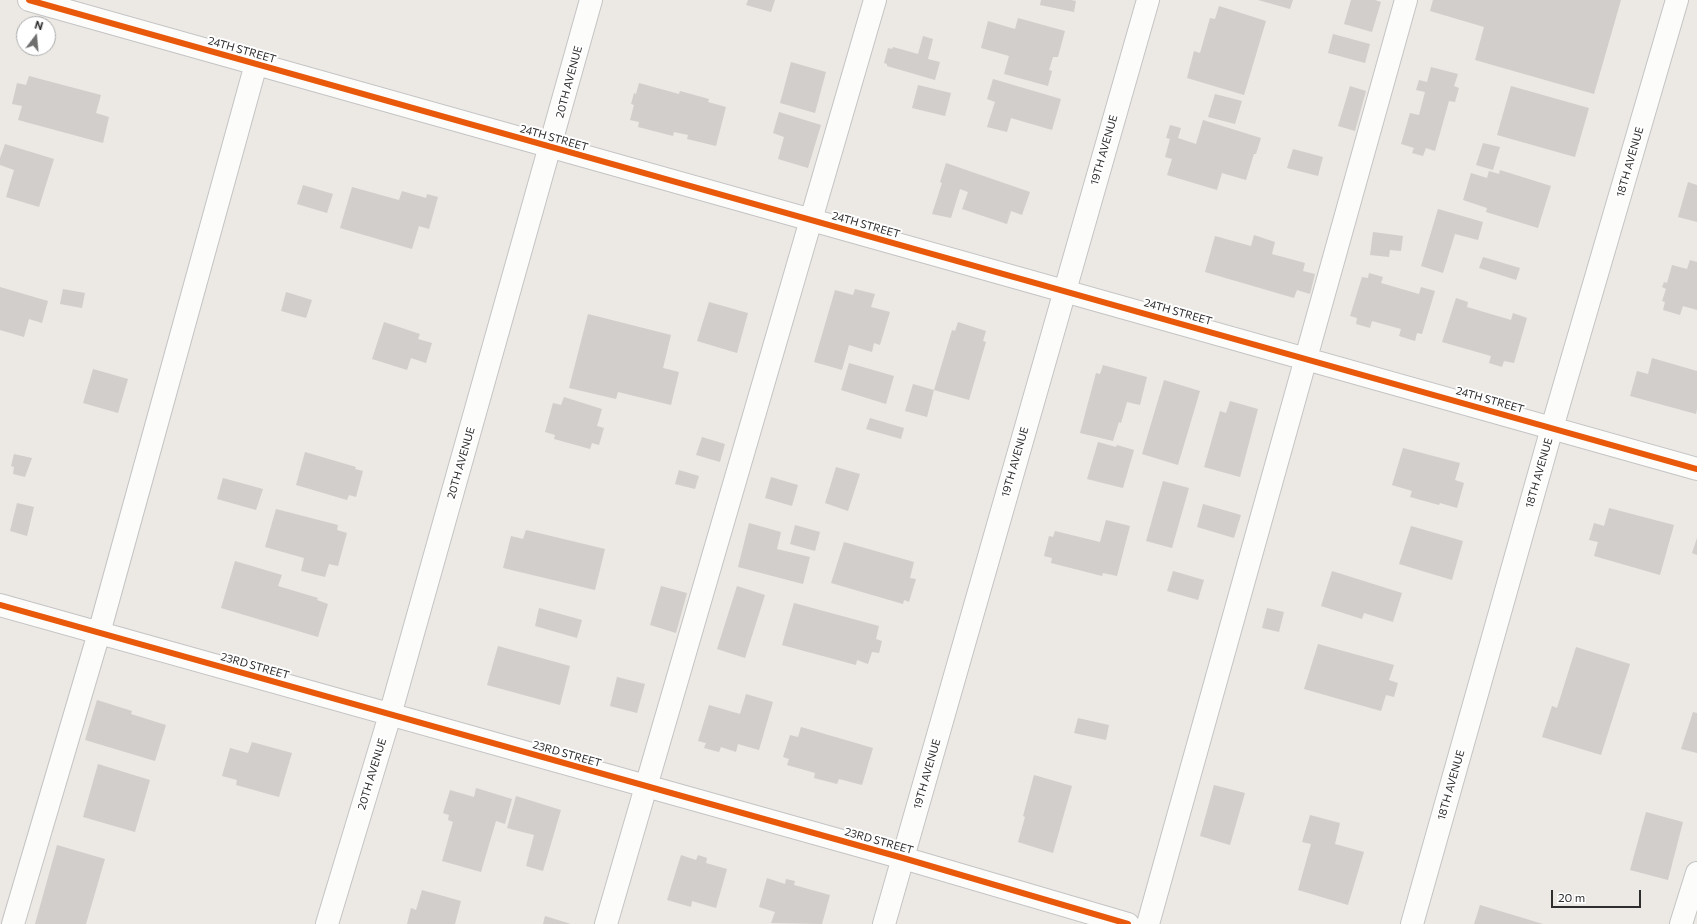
<!DOCTYPE html>
<html>
<head>
<meta charset="utf-8">
<style>
	body { margin:0 }
	#map { position:relative; width:1697px; height:924px; overflow:hidden; background:#ece8e4; font-family:Commissioner,sans-serif }
	canvas { display:block }
	.north { position:absolute; left:16px; top:16px; width:40px; height:40px; box-sizing:border-box; background:#fff; border:1px solid #ababab; border-radius:50%; rotate:16deg; font-size:11px; font-weight:700; line-height:16px; text-align:center; color:#2e2e2e }
	.north::after { content:''; display:block; margin:auto; width:14px; height:18px; background:#706f6e; clip-path:polygon(50% 0,100% 100%,50% 72%,0 100%) }
	.scale { position:absolute; left:1551px; top:890px; width:90px; height:18px; box-sizing:border-box; border:2px solid #2e2e2e; border-top:0; padding-left:5px; font-size:12px; line-height:14px; white-space:nowrap; color:#2e2e2e; -webkit-text-stroke:3px #fff; paint-order:stroke }
</style>
</head>
<body>
<div id="map">
<canvas width="1697" height="924"></canvas>
<div class="north">N</div>
<div class="scale">20 m</div>
</div>
<script>
const ctx = document.querySelector('canvas').getContext('2d');
ctx.lineJoin = 'round';
function fillPath(path, color) {
  ctx.fillStyle = color;
  ctx.fill(path, 'evenodd');
}
function shape(rows) {
  const path = new Path2D();
  for (const r of rows) {
    path.moveTo(r[0], r[1]);
    for (let i = 2; i < r.length; i += 2) path.lineTo(r[i], r[i + 1]);
  }
  return path;
}
function stroke(path, color, width, dash) {
  ctx.strokeStyle = color;
  ctx.lineWidth = width;
  ctx.lineCap = dash ? 'butt' : 'round';
  ctx.setLineDash(dash || []);
  ctx.stroke(path);
}
function drawText(font, color, halo, rows, align = 'center') {
  ctx.font = font + ' Commissioner,sans-serif';
  ctx.lineWidth = 4;
  ctx.setLineDash([]);
  ctx.textBaseline = 'middle';
  ctx.strokeStyle = halo;
  ctx.fillStyle = color;
  for (const [text, x, y, turn = 0] of rows) {
    ctx.save();
    ctx.translate(x, y);
    ctx.rotate((+turn || 0) * Math.PI / 180);
    ctx.textAlign = isNaN(turn) ? turn : align;
    if (halo) ctx.strokeText(text, 0, 0);
    ctx.fillText(text, 0, 0);
    ctx.restore();
  }
}
fillPath(shape([
	[748,0,775,0,771,12,746,5],
	[1041,0,1071,0,1076,1,1074,12,1040,5],
	[1258,0,1293,0,1290,9],
	[1351,0,1375,0,1381,2,1372,32,1344,24],
	[1433,0,1621,0,1594,94,1475,60,1484,27,1430,11],
	[1219,6,1266,21,1244,95,1187,78,1194,51,1200,53,1210,18,1215,19],
	[1018,18,1065,31,1058,57,1053,57,1049,70,1052,71,1048,86,1004,74,1009,56,981,48,988,21,1015,29],
	[1333,34,1370,44,1365,63,1328,53],
	[923,36,933,39,928,59,940,62,935,80,887,66,887,64,884,63,888,48,892,49,893,47,918,54],
	[791,62,826,72,815,113,780,103],
	[1431,67,1458,74,1454,86,1459,88,1455,102,1449,101,1435,151,1426,148,1423,156,1412,153,1414,148,1401,144,1410,113,1419,115,1425,92,1416,90,1419,80,1427,82],
	[29,76,101,95,96,113,109,117,103,143,18,120,22,106,12,104,17,83,26,85],
	[993,79,1061,99,1052,130,1011,118,1007,132,987,127,995,102,987,99],
	[639,83,679,94,680,91,709,99,708,102,726,107,716,146,687,139,688,135,674,132,673,136,638,127,639,122,630,120,634,105,631,104,634,93,636,94],
	[918,85,951,93,945,116,912,108],
	[1350,86,1366,91,1355,131,1338,126],
	[1511,86,1589,108,1575,157,1497,135],
	[1215,94,1242,101,1235,124,1208,117],
	[779,112,821,125,808,168,778,159,784,137,773,133],
	[1203,120,1261,138,1256,154,1254,154,1246,180,1222,173,1217,190,1167,175,1172,159,1165,157,1170,139,1166,138,1170,125,1181,128,1178,138,1196,144],
	[1483,143,1500,147,1493,170,1476,165],
	[5,144,54,159,39,207,6,197,14,170,0,165,0,158],
	[1293,149,1323,157,1318,176,1287,168],
	[946,163,1030,192,1022,215,1011,211,1007,224,962,209,968,192,960,189,951,218,932,214,942,183,940,182],
	[1500,170,1551,186,1538,228,1486,212,1487,208,1463,200,1471,173,1487,178,1489,171,1499,174],
	[1688,182,1697,185,1697,222,1678,217],
	[303,185,333,194,327,213,297,204],
	[352,187,399,200,402,191,426,198,427,194,438,197,429,229,419,226,412,249,340,228],
	[1438,209,1483,222,1478,240,1455,234,1443,273,1421,266],
	[1373,232,1403,236,1401,251,1390,250,1389,257,1370,255],
	[1254,235,1275,242,1272,254,1305,263,1303,271,1315,274,1310,294,1297,290,1294,298,1205,272,1215,236,1251,246],
	[1483,257,1520,268,1516,280,1479,268],
	[1690,260,1697,262,1697,310,1683,306,1680,315,1663,310,1665,302,1662,301,1666,289,1662,287,1664,282,1667,283,1672,265,1687,269],
	[1369,273,1383,277,1381,283,1419,294,1421,287,1435,291,1422,334,1417,333,1415,341,1399,336,1401,329,1372,321,1370,328,1356,324,1357,318,1350,316,1362,277,1368,278],
	[0,287,48,301,42,323,29,319,24,337,0,330],
	[63,289,85,293,82,308,60,304],
	[855,289,875,294,871,307,890,312,880,345,874,343,872,352,849,345,842,370,814,362,835,290,853,295],
	[286,292,312,300,306,318,281,311],
	[1456,298,1468,302,1467,307,1511,320,1513,313,1527,318,1514,363,1504,361,1502,367,1489,363,1491,356,1442,342],
	[709,302,748,313,737,353,697,341],
	[588,314,671,335,663,368,679,372,671,405,618,392,616,399,569,388],
	[384,322,420,334,418,339,432,343,426,363,411,358,407,370,372,359],
	[958,322,986,331,983,341,986,342,969,400,934,390,952,330,955,331],
	[1652,358,1697,371,1697,409,1696,414,1630,396,1637,371,1648,374],
	[849,363,894,376,886,404,841,390],
	[1103,365,1147,377,1140,405,1127,402,1121,423,1119,422,1113,441,1080,433,1096,373,1100,374],
	[93,369,128,379,118,413,83,403],
	[1164,380,1200,391,1178,465,1142,454],
	[913,384,934,390,927,417,905,411],
	[564,397,602,409,597,426,604,428,599,445,592,443,590,449,554,439,555,435,545,432,553,403,561,405],
	[1230,401,1258,409,1240,477,1204,467,1220,411,1226,413],
	[870,418,904,428,901,439,866,429],
	[702,437,725,444,720,462,696,455],
	[1098,442,1116,447,1117,445,1134,450,1123,488,1087,479],
	[1403,448,1460,463,1455,480,1464,483,1457,508,1440,503,1439,505,1410,497,1412,491,1392,485],
	[305,452,356,467,355,469,363,471,356,497,349,495,347,500,296,485],
	[14,454,32,458,25,477,13,474,14,467,11,466],
	[836,467,860,474,848,511,825,503],
	[679,470,699,476,695,489,675,484],
	[771,477,798,485,792,506,765,498],
	[223,478,263,489,256,510,217,499],
	[1163,481,1189,488,1172,548,1146,541],
	[17,503,34,507,27,536,10,531],
	[1203,504,1241,515,1234,538,1197,527],
	[1609,508,1674,525,1660,575,1594,556,1598,542,1589,540,1594,523,1604,526],
	[276,509,338,525,337,530,347,533,338,566,329,564,325,577,301,571,304,558,265,547],
	[1106,520,1130,526,1117,576,1103,573,1102,576,1051,563,1052,558,1044,556,1049,536,1053,537,1055,531,1100,542],
	[749,523,781,532,777,549,810,557,803,584,738,567],
	[795,525,820,532,815,551,790,544],
	[1411,526,1463,541,1452,580,1399,564],
	[526,530,605,549,595,590,503,568,511,536,523,539],
	[1697,538,1697,555,1692,553],
	[844,542,914,562,910,578,916,579,909,602,904,600,903,604,831,583],
	[235,561,282,575,278,586,318,598,317,600,328,604,318,637,221,608],
	[1173,571,1204,580,1198,600,1167,591],
	[1332,571,1402,593,1393,622,1364,613,1362,619,1321,606],
	[661,586,687,593,676,633,650,625],
	[737,586,765,595,745,658,717,649],
	[794,603,879,626,876,639,882,641,879,653,872,652,868,664,857,660,856,665,782,645],
	[539,608,582,620,577,638,535,626],
	[1267,608,1284,612,1279,632,1262,628],
	[1318,644,1394,665,1389,680,1398,683,1394,697,1386,695,1381,711,1304,689],
	[498,646,570,666,560,705,487,685],
	[1576,647,1630,664,1601,755,1542,737,1552,706,1557,708],
	[617,677,645,684,637,713,610,706],
	[746,694,773,702,759,750,738,744,736,752,721,747,719,752,704,748,706,743,698,741,709,705,740,714],
	[97,700,132,711,131,714,166,725,155,761,85,740],
	[1693,712,1697,713,1697,753,1681,749],
	[1078,718,1109,725,1106,740,1074,733],
	[801,727,873,748,862,785,839,779,837,784,814,778,815,773,787,765,789,759,783,757,790,735,798,737],
	[252,742,292,753,279,797,236,785,237,780,222,776,230,748,248,753],
	[98,764,150,780,135,832,83,817],
	[1034,775,1072,786,1053,853,1018,842,1025,817,1023,816],
	[1214,785,1245,793,1230,845,1200,836],
	[476,788,512,799,505,824,496,821,481,872,442,861,453,822,448,820,449,815,443,813,450,790,474,797],
	[516,796,561,810,543,871,526,866,534,835,507,828],
	[1646,812,1683,822,1668,880,1630,870],
	[1310,815,1340,823,1335,844,1364,852,1348,905,1298,890,1311,844,1302,842],
	[57,845,105,859,86,924,35,924],
	[681,855,696,860,698,855,707,858,706,863,727,869,716,908,692,901,691,907,667,900],
	[767,878,785,884,786,879,795,881,794,885,830,895,822,924,771,923,775,912,759,907],
	[422,890,461,901,455,924,407,924,411,908,416,910],
	[1480,905,1543,924,1474,924],
	[545,916,571,924,543,924]
]), '#d1cecb');
const minor = shape([
	[29,0,1697,469],
	[0,605,903,858,1128,924],
	[13,924,99,633,256,64],
	[327,924,390,715,591,0],
	[606,924,875,0],
	[884,924,1148,0],
	[1148,924,1406,0],
	[1412,924,1552,428,1677,0],
	[1681,924,1697,873]
]);
stroke(minor, '#c5c4c5', 24);
stroke(minor, '#fcfcfb', 22);
stroke(shape([
	[29,0,1697,469],
	[0,605,903,858,1128,924]
]), '#e8590c', 6);
drawText('11px', '#2e2e2e', '#fff', [
	["24TH STREET",242,50,16],
	["20TH AVENUE",569,82,-75],
	["24TH STREET",554,138,16],
	["19TH AVENUE",1104,150,-74],
	["18TH AVENUE",1630,162,-74],
	["24TH STREET",866,225,16],
	["24TH STREET",1178,312,16],
	["24TH STREET",1490,400,16],
	["19TH AVENUE",1015,462,-74],
	["20TH AVENUE",461,463,-74],
	["18TH AVENUE",1539,473,-74],
	["23RD STREET",255,666,16],
	["23RD STREET",567,754,16],
	["20TH AVENUE",372,774,-73],
	["19TH AVENUE",927,774,-74],
	["18TH AVENUE",1451,785,-74],
	["23RD STREET",879,841,16]
]);
</script>
</body>
</html>
